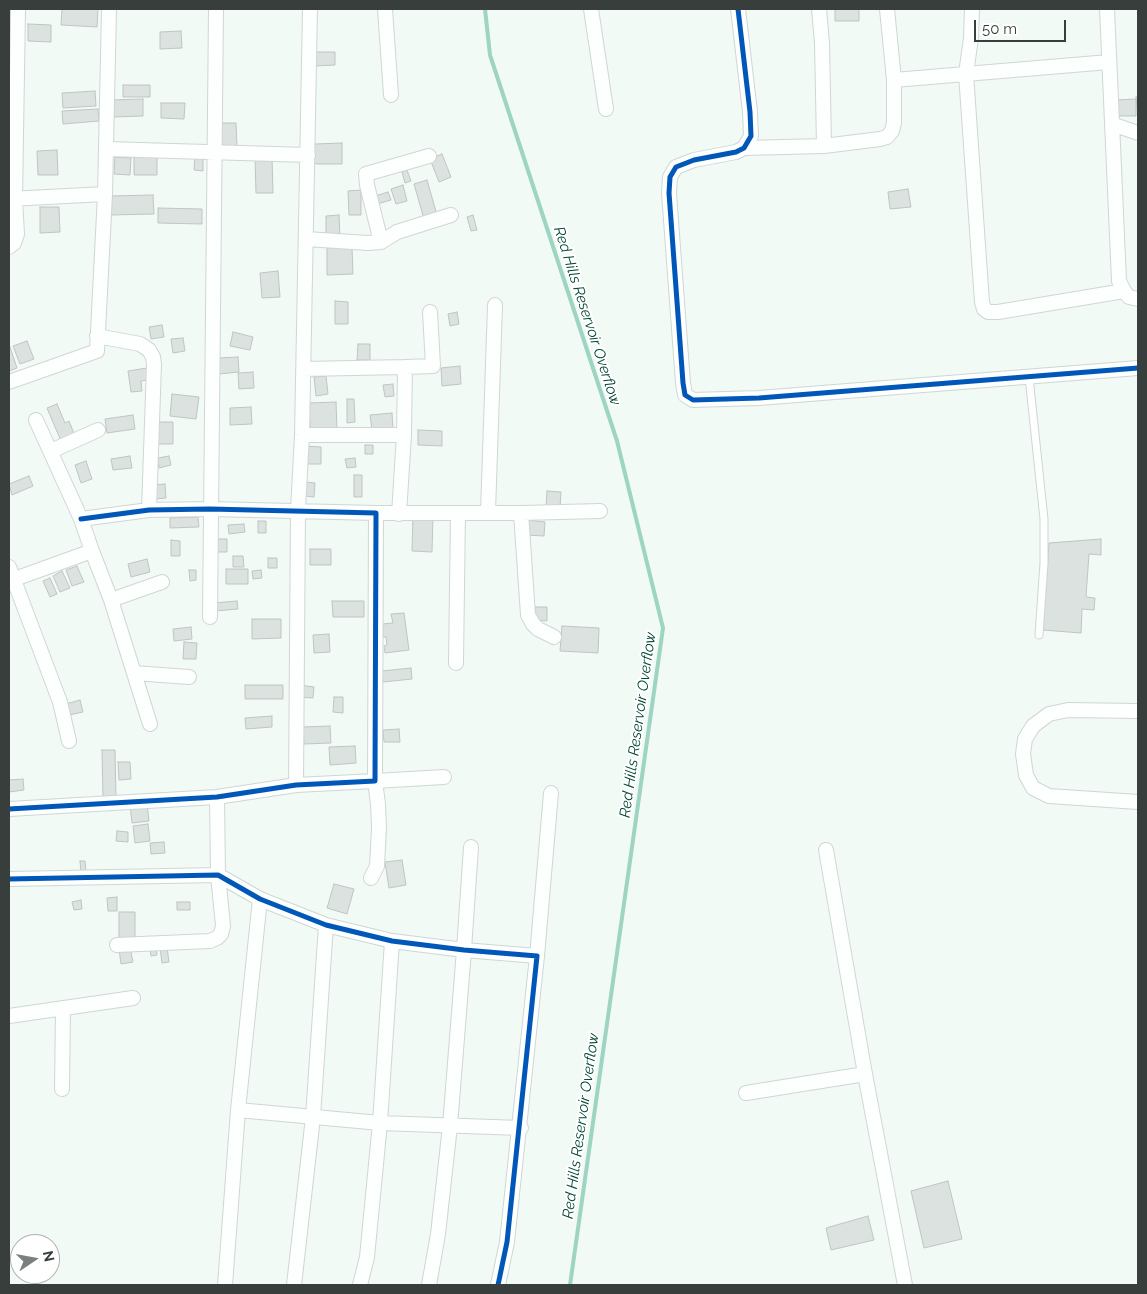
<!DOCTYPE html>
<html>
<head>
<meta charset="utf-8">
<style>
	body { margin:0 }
	#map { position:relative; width:1147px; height:1294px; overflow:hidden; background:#f2faf6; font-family:Raleway,sans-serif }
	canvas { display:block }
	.frame { position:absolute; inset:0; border:10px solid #383e3c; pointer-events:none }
	.north { position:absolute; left:10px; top:1234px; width:50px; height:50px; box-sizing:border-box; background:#fff; border:1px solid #afb2b1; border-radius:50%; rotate:78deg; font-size:14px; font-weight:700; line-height:20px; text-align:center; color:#383e3c }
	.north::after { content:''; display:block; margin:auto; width:18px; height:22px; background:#79807d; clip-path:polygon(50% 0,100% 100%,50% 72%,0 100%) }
	.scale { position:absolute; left:974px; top:20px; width:92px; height:22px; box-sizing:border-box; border:2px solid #383e3c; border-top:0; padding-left:6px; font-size:15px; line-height:18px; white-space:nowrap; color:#383e3c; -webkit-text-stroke:4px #fff; paint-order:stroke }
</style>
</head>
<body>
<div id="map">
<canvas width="1147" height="1294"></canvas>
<div class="frame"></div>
<div class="north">N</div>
<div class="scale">50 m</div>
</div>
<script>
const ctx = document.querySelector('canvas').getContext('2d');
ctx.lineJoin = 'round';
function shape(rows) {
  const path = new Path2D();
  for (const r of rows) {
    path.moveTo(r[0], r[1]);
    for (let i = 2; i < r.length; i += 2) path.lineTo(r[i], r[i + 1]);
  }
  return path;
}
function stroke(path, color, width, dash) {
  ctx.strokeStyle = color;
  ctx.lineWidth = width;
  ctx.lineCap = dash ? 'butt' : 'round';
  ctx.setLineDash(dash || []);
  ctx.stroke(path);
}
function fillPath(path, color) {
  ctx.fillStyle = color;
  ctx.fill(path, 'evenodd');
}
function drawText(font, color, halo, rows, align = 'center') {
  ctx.font = font + ' Raleway,sans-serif';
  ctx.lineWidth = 4;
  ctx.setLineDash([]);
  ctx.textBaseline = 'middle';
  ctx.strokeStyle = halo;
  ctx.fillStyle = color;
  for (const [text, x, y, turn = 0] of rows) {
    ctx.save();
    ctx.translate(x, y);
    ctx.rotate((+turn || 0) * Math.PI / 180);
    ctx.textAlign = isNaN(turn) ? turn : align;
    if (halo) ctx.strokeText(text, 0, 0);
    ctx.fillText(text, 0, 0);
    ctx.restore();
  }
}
stroke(shape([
	[485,9,490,55,617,441,663,628,570,1285]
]), '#9ed4c2', 4);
const building = shape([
	[62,9,98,9,97,27,61,25,62,9],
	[835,9,859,9,859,21,835,21,835,9],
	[28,24,51,25,51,42,28,41,28,24],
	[181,31,182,48,160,49,160,32,181,31],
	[315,52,335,52,335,65,315,66,315,52],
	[123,85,150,85,150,97,123,97,123,85],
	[95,91,96,106,63,108,62,93,95,91],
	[1136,97,1138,97,1138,119,1136,97],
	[143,99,143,116,112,117,111,100,143,99],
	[1136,99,1136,116,1116,116,1116,100,1136,99],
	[161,103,185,103,184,119,161,118,161,103],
	[98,109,99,121,63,124,62,111,98,109],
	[220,123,236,123,237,147,221,148,220,123],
	[342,143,342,164,316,164,308,155,315,144,342,143],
	[57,150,58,175,38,175,37,151,57,150],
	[195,153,203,154,203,171,194,170,195,153],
	[442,154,451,177,439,182,430,159,442,154],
	[157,156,157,175,134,175,134,157,157,156],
	[115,157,131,158,130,175,114,174,115,157],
	[272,157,273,193,256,193,255,158,272,157],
	[407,170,411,181,405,183,402,172,407,170],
	[427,180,437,215,424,219,414,184,427,180],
	[403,185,407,201,396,204,391,189,403,185],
	[908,189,911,207,890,209,888,192,908,189],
	[361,190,361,215,349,215,348,191,361,190],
	[388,192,391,200,374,205,372,197,388,192],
	[153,195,154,214,111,215,110,196,153,195],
	[40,207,59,207,60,232,40,233,40,207],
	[158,208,202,209,202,224,158,223,158,208],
	[339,215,340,238,326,238,326,216,339,215],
	[473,215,477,230,471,231,467,217,473,215],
	[327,247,352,247,353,274,327,275,327,247],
	[278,271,280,297,262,298,260,273,278,271],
	[335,301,348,302,348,324,335,324,335,301],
	[457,312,459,324,450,326,448,314,457,312],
	[162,325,164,337,151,339,149,327,162,325],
	[233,332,253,337,250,350,230,346,233,332],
	[183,338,185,351,173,353,171,339,183,338],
	[27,341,34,359,20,364,13,346,27,341],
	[358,344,370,344,370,360,357,360,358,344],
	[10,347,17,368,9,371,9,348,10,347],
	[238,357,239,372,219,374,218,358,238,357],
	[460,366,461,384,442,386,441,368,460,366],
	[147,368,149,380,141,381,142,391,131,392,128,371,147,368],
	[253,372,254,388,239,389,238,373,253,372],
	[326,376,328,394,316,396,314,377,326,376],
	[393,384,394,396,385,397,383,385,393,384],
	[172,394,199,397,196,419,170,416,172,394],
	[347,399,354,399,355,422,347,423,347,399],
	[336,402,337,430,310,431,309,403,336,402],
	[57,404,65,423,69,421,75,436,61,441,47,408,57,404],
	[251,407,252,424,230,425,230,408,251,407],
	[392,413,393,428,372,430,370,415,392,413],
	[133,415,135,429,107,433,105,419,133,415],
	[155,422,173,422,173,444,155,444,155,422],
	[418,430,442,431,442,446,418,445,418,430],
	[365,445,373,445,373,454,365,454,365,445],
	[304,446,321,447,321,464,304,464,304,446],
	[130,456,132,468,113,470,111,459,130,456],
	[169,456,171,465,159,468,158,458,169,456],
	[355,458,356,467,347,468,345,459,355,458],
	[86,461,92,479,81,483,75,465,86,461],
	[354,475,362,475,362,497,354,497,354,475],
	[29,476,33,486,12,495,9,484,29,476],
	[306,482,315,483,314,497,305,496,306,482],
	[165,484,166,498,155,499,154,485,165,484],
	[547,491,561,492,560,508,546,507,547,491],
	[413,515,433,516,432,552,412,551,413,515],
	[198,517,199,527,170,528,170,518,198,517],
	[528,520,545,522,544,536,526,535,528,520],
	[258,521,266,521,266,533,258,533,258,521],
	[244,524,245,532,229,534,228,525,244,524],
	[217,539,227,539,227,552,217,552,217,539],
	[1101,539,1101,555,1089,554,1086,597,1095,598,1094,610,1082,609,1081,633,1043,630,1049,543,1101,539],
	[171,540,180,541,180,556,171,556,171,540],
	[310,549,331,549,331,565,310,565,310,549],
	[233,556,243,556,244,567,233,567,233,556],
	[268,558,277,558,277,568,268,568,268,558],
	[147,559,150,572,131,577,128,564,147,559],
	[77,566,84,582,72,586,66,570,77,566],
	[226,569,248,569,248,584,226,584,226,569],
	[189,570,196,570,196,580,190,581,189,570],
	[261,570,262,578,253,579,252,571,261,570],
	[62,571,70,588,60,592,53,576,62,571],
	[50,578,57,594,50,597,43,581,50,578],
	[237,601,238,609,215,611,214,603,237,601],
	[332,601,364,601,364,617,333,617,332,601],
	[535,607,547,607,547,621,534,620,535,607],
	[404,613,409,650,385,653,384,646,387,645,386,637,382,637,382,624,393,623,391,614,404,613],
	[252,619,281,619,281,638,252,639,252,619],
	[562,626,599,628,598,653,560,651,562,626],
	[191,627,192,639,174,641,173,629,191,627],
	[329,634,330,652,314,653,313,635,329,634],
	[184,642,197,643,196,659,183,659,184,642],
	[411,668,412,679,383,682,382,671,411,668],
	[245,685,283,685,283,699,245,699,245,685],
	[299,685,314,687,313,698,298,697,299,685],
	[334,697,343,697,343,713,333,712,334,697],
	[80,700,83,712,69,715,66,704,80,700],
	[272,716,272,727,246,729,245,718,272,716],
	[330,726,331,743,304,744,303,727,330,726],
	[399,729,400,742,384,742,383,730,399,729],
	[355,746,356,763,330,765,329,747,355,746],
	[102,750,115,750,116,798,103,798,102,750],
	[118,762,130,762,131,779,119,780,118,762],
	[23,779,24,790,9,792,9,780,23,779],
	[147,803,149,821,132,823,130,805,147,803],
	[148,824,150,841,135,843,133,826,148,824],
	[117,831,128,832,128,842,116,841,117,831],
	[164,842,165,853,151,854,150,843,164,842],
	[402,860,406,885,389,888,385,862,402,860],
	[80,861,85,861,86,872,81,873,80,861],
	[334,884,354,889,347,914,327,908,334,884],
	[117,897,117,911,108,911,107,898,117,897],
	[81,900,82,909,74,910,72,902,81,900],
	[177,902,190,902,190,910,177,910,177,902],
	[119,912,135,912,135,940,119,940,119,912],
	[130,947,133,962,121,964,119,949,130,947],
	[167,947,169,962,162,963,160,948,167,947],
	[156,948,157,955,151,956,150,949,156,948],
	[948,1181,962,1239,924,1248,911,1191,948,1181],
	[868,1216,874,1240,831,1250,826,1228,868,1216]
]);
fillPath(building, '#dbe2df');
stroke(building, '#bfc5c2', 1);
const lane = shape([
	[1029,377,1044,519,1044,563,1039,635]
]);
const street = shape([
	[385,9,391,95],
	[591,9,606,109],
	[738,9,750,112,751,136,744,148,736,152,694,160,676,167,670,177,669,193,683,383,685,395,693,400,759,398,1138,368],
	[972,9,971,38,966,74,982,302,984,309,988,312,998,312,1124,291],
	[1107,9,1119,281,1124,291,1129,297,1138,299],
	[894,80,1109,62],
	[1112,124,1138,133],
	[824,146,880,139,887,137,892,131,894,123,894,80,887,9],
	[744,148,824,146,822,43,819,9],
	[106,149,308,155],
	[9,199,105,194],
	[306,239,368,243,381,242,397,232,451,215],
	[381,242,367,185,366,174,429,156],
	[9,247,14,243,17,234,15,199,18,9],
	[97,336,140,344,149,350,153,357,154,364,149,510],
	[405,367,433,366,430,312],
	[303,369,405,367,404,435,399,514],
	[9,382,97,351,105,194,109,9],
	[36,420,81,519,92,551,111,600,150,724],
	[302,435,404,435],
	[51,451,98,430],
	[488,512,495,305],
	[376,513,521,513,600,511],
	[521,513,528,615,533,624,538,629,554,637],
	[9,567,60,702,69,741],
	[9,581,92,551],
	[111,600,162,582],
	[210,617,216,9],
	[456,663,458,513],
	[134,673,189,677],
	[1138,711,1068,710,1049,714,1033,726,1025,739,1023,754,1026,775,1033,788,1049,796,1138,802],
	[296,785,298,510,302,435,310,9],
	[9,809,217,797,296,785,375,781,376,513,210,509,149,510,81,519],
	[826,850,865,1074,905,1285],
	[371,878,377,866,379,828,378,804,375,781,444,777],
	[9,879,218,875,260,899,326,925,392,941,464,950,537,956,507,1242,498,1285],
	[117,945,210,941,217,938,221,934,223,926,218,875,217,797],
	[537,956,551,793],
	[9,1016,133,998],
	[62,1089,63,1008],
	[746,1093,865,1074],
	[238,1110,380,1123,521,1128],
	[225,1285,238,1110,260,899],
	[294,1285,313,1117,326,925],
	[360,1285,367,1257,380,1123,392,941],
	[429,1285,438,1234,450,1126,464,950,471,847]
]);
stroke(lane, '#d0d6d4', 9);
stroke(street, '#d0d6d4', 16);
stroke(lane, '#fdfefe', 7);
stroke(street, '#fdfefe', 14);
stroke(shape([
	[738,9,750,112,751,136,744,148,736,152,694,160,676,167,670,177,669,193,683,383,685,395,693,400,759,398,1138,368],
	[9,809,217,797,296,785,375,781,376,513,210,509,149,510,81,519],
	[9,879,218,875,260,899,326,925,392,941,464,950,537,956,507,1242,498,1285]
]), '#0057b8', 5);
drawText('italic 15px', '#054838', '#fff', [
	["Red Hills Reservoir Overflow",587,316,72],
	["Red Hills Reservoir Overflow",638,725,-82],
	["Red Hills Reservoir Overflow",581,1126,-82]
]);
</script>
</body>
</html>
